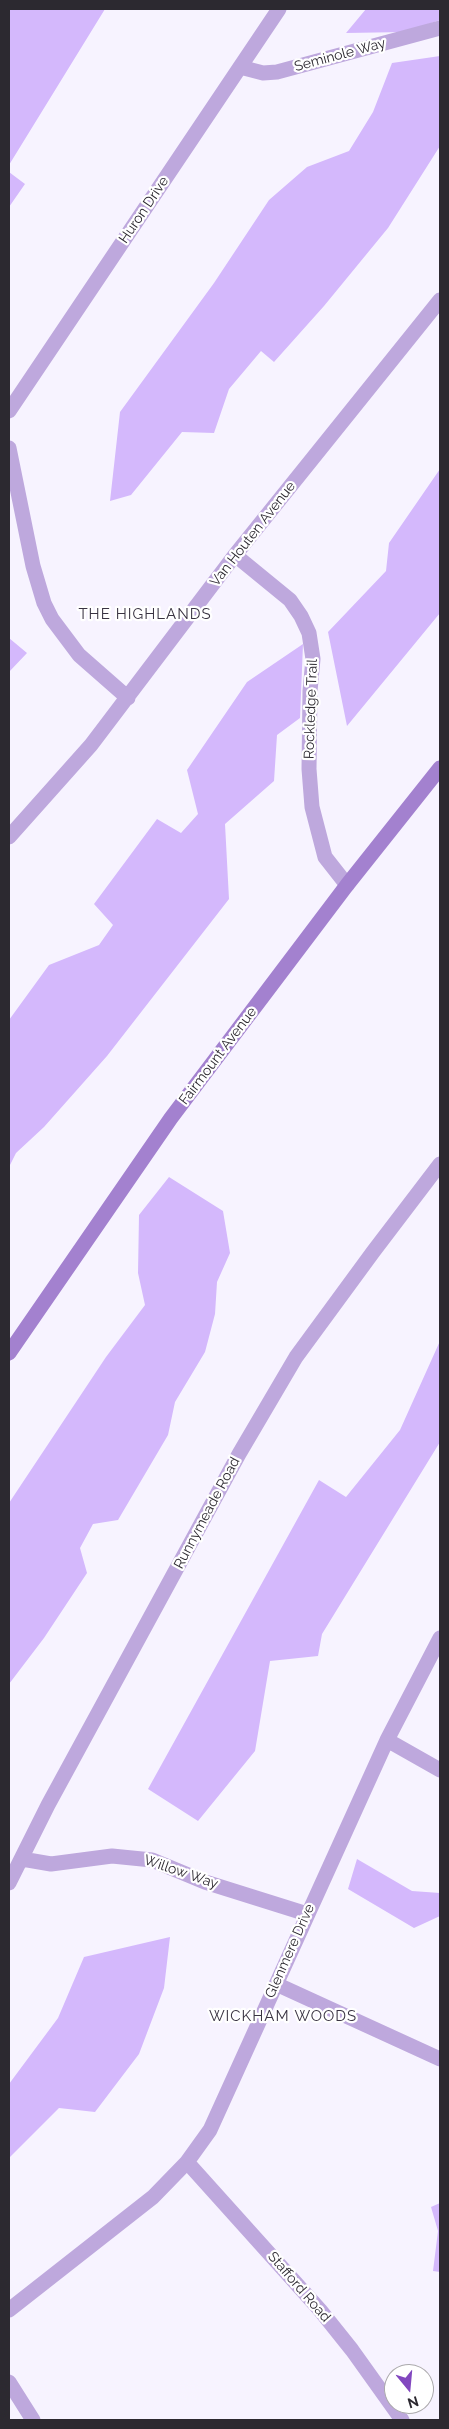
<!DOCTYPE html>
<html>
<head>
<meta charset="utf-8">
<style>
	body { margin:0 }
	#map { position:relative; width:449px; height:2429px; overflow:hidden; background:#f7f3ff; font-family:Raleway,sans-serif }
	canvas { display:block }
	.frame { position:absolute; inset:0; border:10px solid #2c2930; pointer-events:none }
	.north { position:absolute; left:384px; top:2364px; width:50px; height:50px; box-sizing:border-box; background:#fff; border:1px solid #aba9ac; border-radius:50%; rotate:163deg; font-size:14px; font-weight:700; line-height:20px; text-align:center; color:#2c2930 }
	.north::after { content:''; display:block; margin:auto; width:18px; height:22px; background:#8248bf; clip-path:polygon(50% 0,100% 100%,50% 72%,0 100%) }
</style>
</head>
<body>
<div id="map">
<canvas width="449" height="2429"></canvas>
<div class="frame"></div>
<div class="north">N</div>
</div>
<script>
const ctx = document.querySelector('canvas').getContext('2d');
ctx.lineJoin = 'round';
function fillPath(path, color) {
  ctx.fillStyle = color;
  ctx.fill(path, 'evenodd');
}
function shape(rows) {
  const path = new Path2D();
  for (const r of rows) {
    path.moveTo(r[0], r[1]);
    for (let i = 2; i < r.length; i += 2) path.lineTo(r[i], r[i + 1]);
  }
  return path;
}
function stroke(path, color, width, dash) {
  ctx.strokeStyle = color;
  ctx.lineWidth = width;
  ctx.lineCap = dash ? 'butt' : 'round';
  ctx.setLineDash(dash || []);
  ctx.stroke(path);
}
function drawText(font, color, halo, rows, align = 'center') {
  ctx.font = font + ' Raleway,sans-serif';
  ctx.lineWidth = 4.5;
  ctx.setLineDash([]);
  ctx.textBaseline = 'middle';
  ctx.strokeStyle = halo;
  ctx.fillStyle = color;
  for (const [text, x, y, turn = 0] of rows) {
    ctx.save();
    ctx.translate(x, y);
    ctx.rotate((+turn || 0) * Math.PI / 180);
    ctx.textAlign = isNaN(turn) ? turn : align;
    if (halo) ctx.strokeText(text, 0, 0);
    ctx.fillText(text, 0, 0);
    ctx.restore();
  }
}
fillPath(shape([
	[9,9,105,9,9,165],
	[366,9,440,9,440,20,405,32,346,33],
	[440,56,440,146,388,228,324,306,274,362,261,351,229,389,214,433,182,432,131,495,110,501,120,412,214,283,269,200,307,167,349,151,373,112,392,63],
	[9,172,25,184,9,207],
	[440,469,440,613,347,726,328,632,386,571,389,543],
	[9,638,27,653,9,672],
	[303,644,300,718,277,735,274,781,225,824,229,899,107,1056,44,1127,16,1153,9,1167,9,1020,49,965,99,945,113,925,94,904,157,819,181,833,198,814,187,770,247,682],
	[169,1177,223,1211,230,1253,217,1282,215,1314,205,1352,175,1402,168,1435,118,1520,93,1524,80,1548,87,1573,44,1638,9,1684,9,1503,106,1357,145,1305,138,1273,139,1215],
	[440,1341,440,1442,322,1634,318,1656,270,1661,255,1751,198,1821,148,1789,319,1480,346,1497,400,1430],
	[357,1859,412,1891,440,1893,440,1916,414,1928,348,1889],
	[170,1937,164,1988,139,2054,95,2112,59,2108,9,2158,9,2084,58,2018,84,1957],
	[440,2203,440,2272,433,2271,438,2231,431,2207]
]), '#d4b8fc');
stroke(shape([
	[240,67,263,73,277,72,440,28],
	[9,411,279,9],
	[9,448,33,566,44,603,52,619,79,655,128,698],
	[235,555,290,600,301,616,309,633,313,659,310,691,309,769,312,807,325,857,347,885],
	[9,837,91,745,235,555,440,300],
	[387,1740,440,1770],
	[22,1859,51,1864,112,1856,152,1860,205,1882,307,1914],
	[9,1883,48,1805,239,1454,296,1357,373,1252,440,1164],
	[276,1984,440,2059],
	[187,2162,320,2310,352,2350,402,2420],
	[9,2310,153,2197,187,2162,210,2130,387,1740,440,1638],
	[9,2382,33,2420]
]), '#bea8dd', 15);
stroke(shape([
	[9,1353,171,1118,347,885,440,768]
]), '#a381cf', 15);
drawText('14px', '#2c2930', '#fff', [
	["Seminole Way",340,55,-15],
	["Huron Drive",144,210,-56],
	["Van Houten Avenue",253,534,-52],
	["Rockledge Trail",311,709,-88],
	["Fairmount Avenue",218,1056,-53],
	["Runnymeade Road",207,1513,-62],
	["Willow Way",181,1872,19],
	["Glenmere Drive",290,1951,-66],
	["Stafford Road",299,2287,49]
]);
ctx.letterSpacing = '1px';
drawText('15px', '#393342', '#fff', [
	["THE HIGHLANDS",145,614],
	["WICKHAM WOODS",283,2016]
]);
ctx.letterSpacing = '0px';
</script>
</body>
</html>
